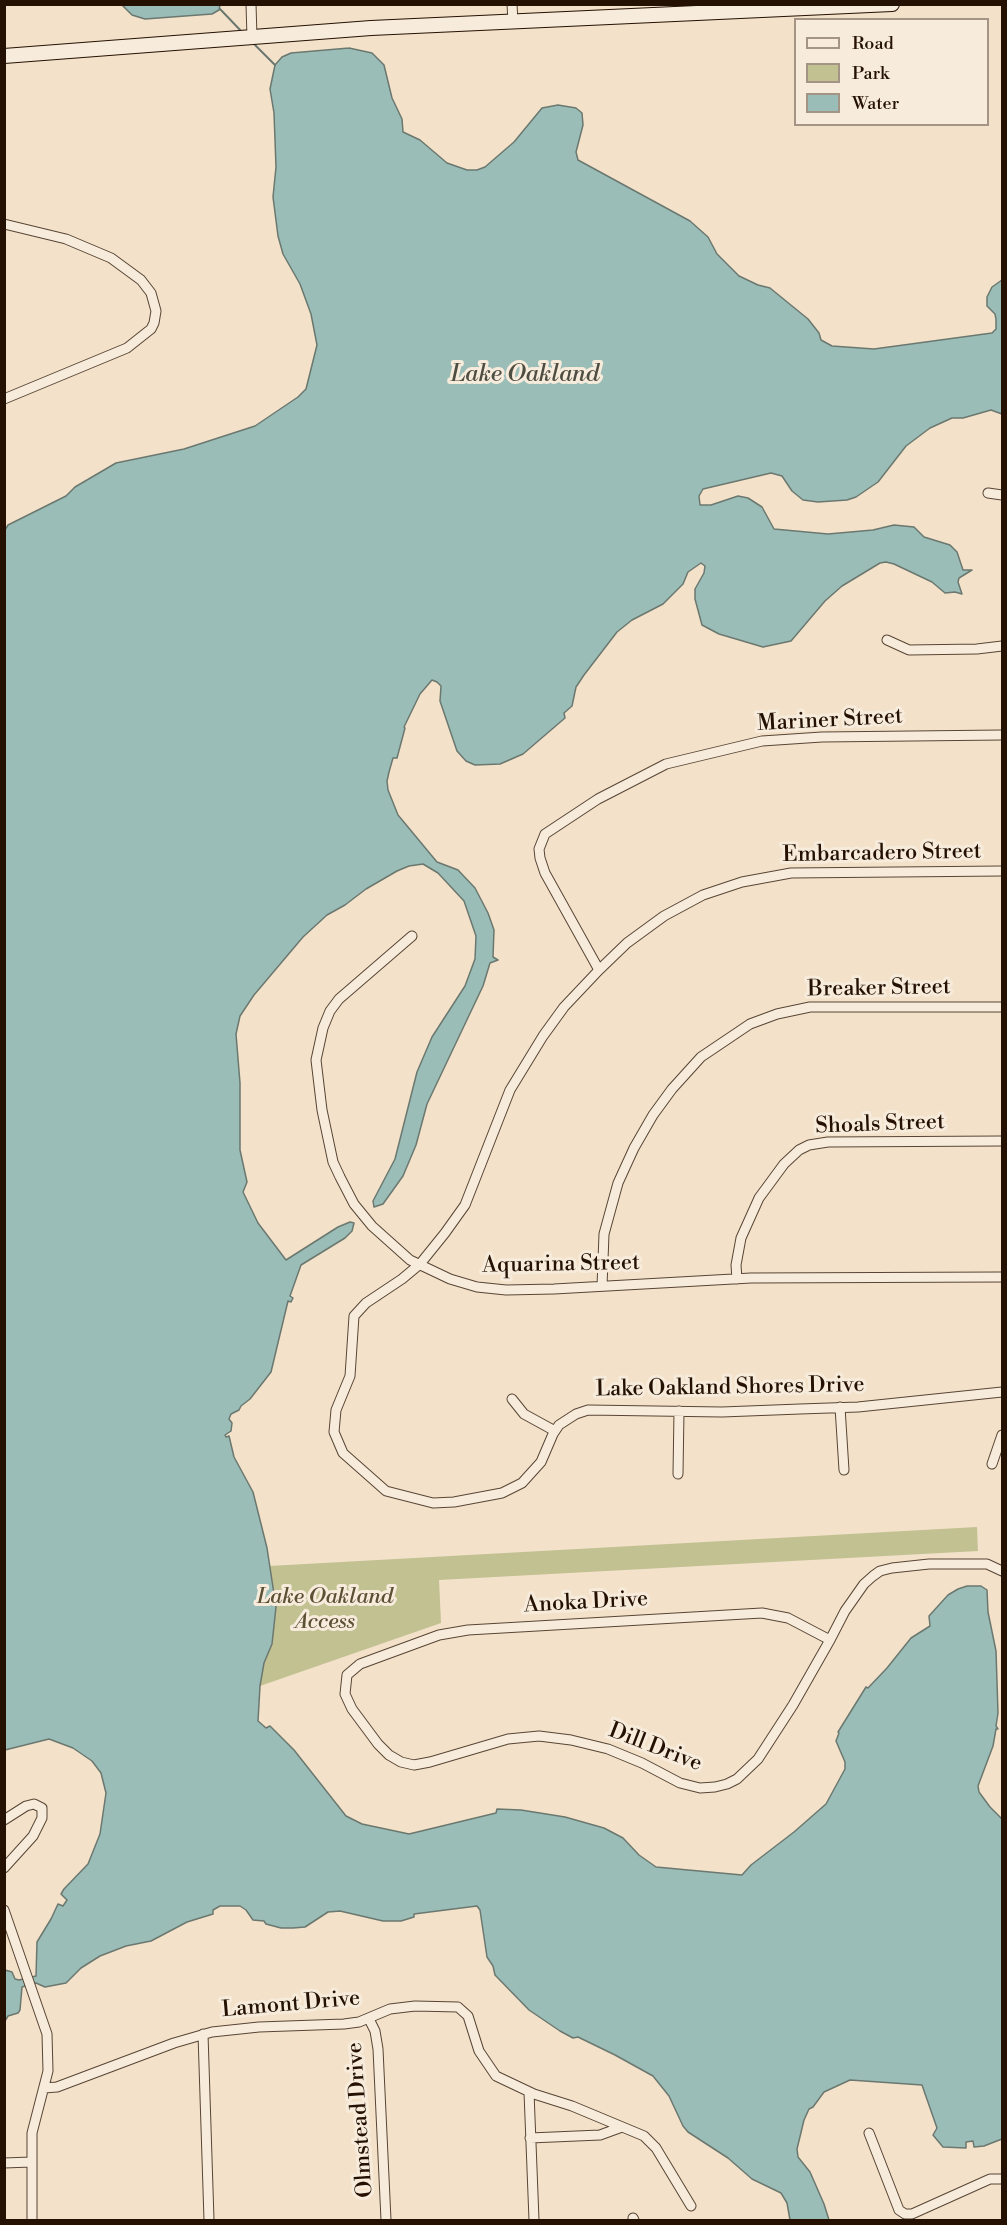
<!DOCTYPE html>
<html>
<head>
<meta charset="utf-8">
<style>
	body { margin:0 }
	#map { position:relative; width:1007px; height:2225px; overflow:hidden; background:#f3e1c9; font-family:"Libre Bodoni",serif }
	canvas { display:block }
	.frame { position:absolute; inset:0; border:6px solid #241102; pointer-events:none }
	.legend { position:absolute; left:794px; top:18px; width:195px; height:108px; box-sizing:border-box; background:#f7ecdc; border:2px solid #a39485; margin:0; padding:8px 10px; list-style:none; font-size:18px; color:#241102 }
	.legend li { display:flex; align-items:center; gap:12px; height:30px }
	.legend b { width:30px; border:2px solid #a39485 }
</style>
</head>
<body>
<div id="map">
<canvas width="1007" height="2225"></canvas>
<div class="frame"></div>
<ul class="legend">
<li><b style="height:8px;background:#f7ecdc"></b>Road</li>
<li><b style="height:16px;background:#c1c192"></b>Park</li>
<li><b style="height:16px;background:#9bbdb8"></b>Water</li>
</ul>
</div>
<script>
const ctx = document.querySelector('canvas').getContext('2d');
ctx.lineJoin = 'round';
function fillPath(path, color) {
  ctx.fillStyle = color;
  ctx.fill(path, 'evenodd');
}
function shape(rows) {
  const path = new Path2D();
  for (const r of rows) {
    path.moveTo(r[0], r[1]);
    for (let i = 2; i < r.length; i += 2) path.lineTo(r[i], r[i + 1]);
  }
  return path;
}
function stroke(path, color, width, dash) {
  ctx.strokeStyle = color;
  ctx.lineWidth = width;
  ctx.lineCap = dash ? 'butt' : 'round';
  ctx.setLineDash(dash || []);
  ctx.stroke(path);
}
function drawText(font, color, halo, rows, align = 'center') {
  ctx.font = font + ' "Libre Bodoni",serif';
  ctx.lineWidth = 6;
  ctx.setLineDash([]);
  ctx.textBaseline = 'middle';
  ctx.strokeStyle = halo;
  ctx.fillStyle = color;
  for (const [text, x, y, turn = 0] of rows) {
    ctx.save();
    ctx.translate(x, y);
    ctx.rotate((+turn || 0) * Math.PI / 180);
    ctx.textAlign = isNaN(turn) ? turn : align;
    if (halo) ctx.strokeText(text, 0, 0);
    ctx.fillText(text, 0, 0);
    ctx.restore();
  }
}
fillPath(shape([
	[977,1527,978,1551,439,1580,441,1623,260,1686,264,1663,272,1644,274,1592,269,1566]
]), '#c1c192');
const water = shape([
	[220,5,219,10,212,14,145,19,132,15,122,5,220,5],
	[349,48,372,53,384,65,392,98,402,119,403,132,420,140,447,163,467,170,477,170,485,167,514,142,542,108,558,105,576,108,582,113,583,125,576,152,578,160,690,221,708,237,717,254,739,276,758,285,770,288,808,319,819,333,821,340,832,346,874,349,992,333,996,329,996,319,995,314,987,306,987,297,992,287,1002,280,1002,414,991,410,963,418,952,418,930,428,906,446,878,482,856,497,847,500,818,502,803,500,792,491,782,476,771,473,703,489,699,496,700,505,711,505,738,496,748,498,762,507,774,529,828,534,873,530,894,525,914,527,924,537,950,545,957,552,963,570,972,570,959,578,958,582,962,594,955,592,945,593,932,582,894,564,886,562,880,563,842,586,825,601,791,641,763,647,719,634,702,625,695,599,695,589,704,573,705,566,701,563,688,572,683,584,663,604,632,620,617,632,584,675,576,687,572,706,564,713,565,718,523,754,500,764,475,765,466,761,457,751,440,701,441,686,437,682,432,680,420,694,404,727,405,728,397,758,393,758,389,772,387,781,388,790,398,815,432,856,437,862,458,870,475,888,488,913,494,930,493,957,498,960,490,963,483,986,427,1104,416,1145,403,1176,383,1204,374,1207,373,1201,395,1159,417,1072,432,1037,465,986,475,959,476,936,464,901,438,873,423,864,409,866,397,871,366,889,345,905,327,915,303,937,254,995,240,1016,236,1034,240,1083,240,1150,247,1182,243,1192,258,1223,286,1260,338,1227,350,1222,354,1223,352,1231,345,1238,301,1265,290,1296,293,1298,291,1302,288,1301,271,1372,250,1399,241,1406,239,1410,231,1414,229,1419,232,1423,231,1431,225,1435,226,1437,229,1436,234,1457,253,1492,267,1548,276,1607,272,1644,264,1663,260,1686,258,1721,266,1728,270,1726,294,1750,346,1816,362,1824,409,1834,496,1813,497,1809,521,1810,565,1817,604,1828,623,1838,639,1855,656,1867,742,1875,751,1865,794,1832,826,1804,845,1769,845,1762,836,1741,839,1733,838,1732,866,1687,868,1688,887,1668,911,1638,930,1626,929,1616,948,1595,958,1589,967,1586,981,1586,987,1590,988,1612,996,1651,998,1713,996,1726,998,1729,996,1729,993,1746,978,1786,979,1792,990,1807,1002,1819,1002,2139,984,2146,974,2147,973,2141,966,2142,966,2148,943,2147,933,2135,937,2128,922,2085,850,2080,824,2092,813,2107,809,2109,804,2120,797,2149,798,2157,810,2172,824,2204,829,2220,790,2220,787,2203,781,2193,752,2179,728,2158,688,2132,683,2126,669,2096,653,2076,615,2055,578,2037,573,2038,560,2031,529,2010,495,1975,493,1966,487,1957,480,1910,477,1906,414,1914,414,1917,401,1921,383,1921,340,1911,328,1912,305,1927,293,1928,281,1928,266,1924,264,1921,253,1920,246,1910,240,1906,220,1906,213,1910,213,1914,187,1922,151,1941,126,1946,100,1956,81,1968,66,1983,45,1987,36,1983,22,1987,20,2010,18,2013,8,2016,5,2021,5,1970,12,1972,15,1979,19,1980,36,1976,37,1942,51,1919,58,1904,63,1906,67,1900,61,1894,64,1889,88,1864,100,1834,106,1793,101,1773,92,1761,73,1748,49,1739,5,1750,5,530,8,525,66,496,75,487,116,463,184,449,255,426,298,397,306,389,317,345,311,314,300,284,283,254,278,236,273,197,276,167,274,113,270,89,275,65,282,57,291,53,349,48]
]);
fillPath(water, '#9bbdb8');
stroke(water, '#6b786f', 1.5);
stroke(shape([
	[220,9,243,33],
	[253,43,275,65]
]), '#6b786f', 2);
const street = shape([
	[251,4,252,37],
	[512,4,513,22],
	[4,224,66,239,111,258,141,280,151,293,156,311,154,323,151,329,127,348,4,399],
	[988,493,1002,495],
	[887,640,909,650,977,649,1002,646],
	[1002,871,791,873,742,882,703,895,664,916,627,943,599,970,564,1007,543,1036,510,1090,465,1205,445,1233,420,1264,402,1279,366,1303,354,1316,350,1376,336,1410,334,1432,343,1453,386,1491,433,1503,454,1502,502,1493,522,1483,541,1462,553,1434,559,1425,576,1414,588,1410,722,1412,800,1409,858,1407,1002,1392],
	[412,936,339,999,330,1011,323,1028,316,1060,322,1110,333,1162,340,1177,354,1204,372,1226,410,1260,450,1279,477,1287,506,1290,554,1289,751,1278,1002,1277],
	[599,970,545,873,540,858,539,849,545,834,598,799,666,764,762,741,822,737,1002,735],
	[737,1279,736,1265,741,1238,759,1198,784,1164,799,1150,809,1145,828,1142,1002,1141],
	[602,1286,604,1234,618,1183,634,1148,653,1115,672,1089,701,1057,750,1024,777,1014,810,1007,1002,1007],
	[512,1399,524,1414,555,1431],
	[840,1407,844,1470],
	[992,1464,1002,1435],
	[678,1474,679,1411],
	[830,1640,788,1618,762,1613,468,1630,439,1635,360,1664,347,1675,345,1694,352,1709,378,1744,389,1755,401,1762,414,1765,430,1762,508,1739,539,1736,571,1740,608,1749,642,1763,680,1783,700,1788,715,1787,727,1784,737,1779,758,1759,793,1705,830,1640,845,1611,864,1584,873,1576,880,1571,892,1568,929,1564,987,1564,1002,1571],
	[4,1820,26,1806,34,1804,42,1808,42,1818,33,1836,4,1868],
	[4,1910,47,2034,48,2071,32,2133,32,2220],
	[369,2019,375,2031,378,2049,386,2220],
	[203,2034,209,2220],
	[44,2088,57,2087,174,2043,212,2032,259,2027,344,2024,359,2022,390,2009,415,2006,458,2007,468,2016,479,2051,496,2076,534,2094,572,2106,644,2136,656,2148,691,2206],
	[529,2092,534,2220],
	[869,2133,899,2210,905,2214,912,2214,990,2179,1002,2179],
	[530,2138,600,2135,622,2127],
	[4,2163,31,2162],
	[633,2218,634,2220]
]);
const secondary = shape([
	[4,56,371,28,892,4]
]);
stroke(street, '#584534', 11);
stroke(secondary, '#241102', 16);
stroke(street, '#f7ecdc', 9);
stroke(secondary, '#f7ecdc', 14);
drawText('22px', '#241102', '#f7ecdc', [
	["Mariner Street",830,721,-3],
	["Embarcadero Street",882,854,-1],
	["Breaker Street",879,989,-1],
	["Shoals Street",880,1125,-2],
	["Aquarina Street",561,1265,-1],
	["Lake Oakland Shores Drive",730,1388,-1],
	["Anoka Drive",586,1603,-3],
	["Dill Drive",655,1748,21],
	["Lamont Drive",291,2005,-5],
	["Olmstead Drive",361,2120,-94]
]);
drawText('italic 22px', '#5b4f34', '#f7ecdc', [
	["Lake Oakland",325,1598],
	["Access",325,1623]
]);
drawText('italic 24px', '#4e4d42', '#f7ecdc', [
	["Lake Oakland",525,375]
]);
</script>
</body>
</html>
